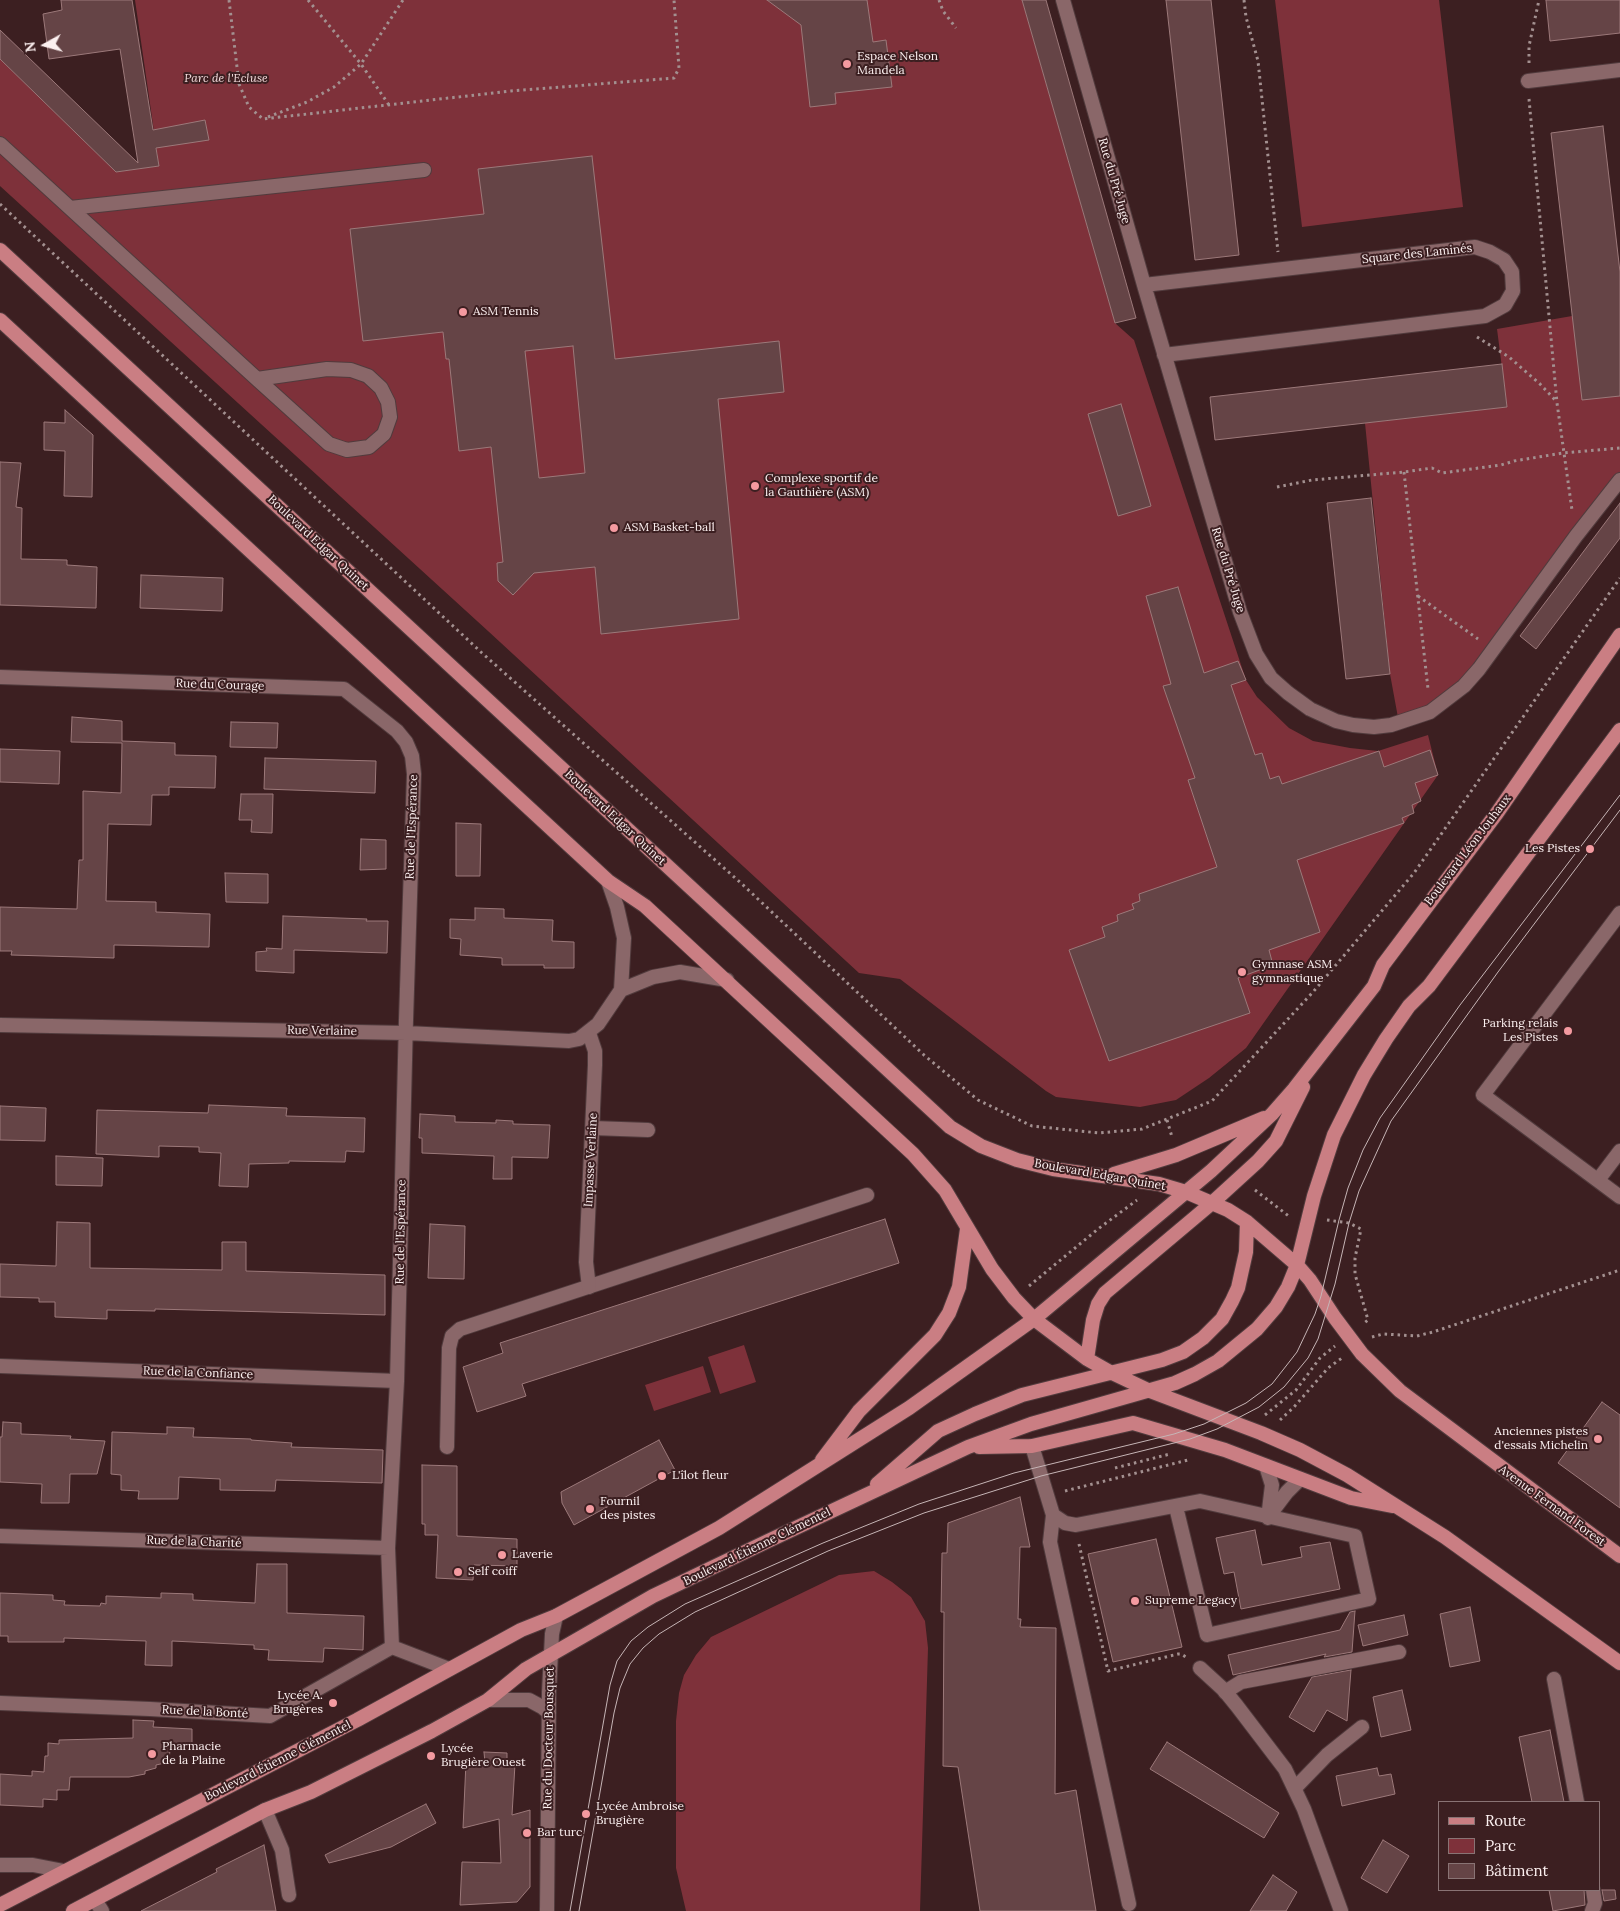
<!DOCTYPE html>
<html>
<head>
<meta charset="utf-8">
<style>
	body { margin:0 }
	#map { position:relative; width:1620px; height:1911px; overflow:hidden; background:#3c1f21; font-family:Lora,serif }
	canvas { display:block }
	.legend { position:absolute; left:1438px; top:1801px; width:162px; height:90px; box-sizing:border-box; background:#3c1f21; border:1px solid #897374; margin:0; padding:6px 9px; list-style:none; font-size:15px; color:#fcf0f0 }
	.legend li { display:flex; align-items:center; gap:10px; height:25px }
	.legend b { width:25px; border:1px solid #897374 }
	.north { position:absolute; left:20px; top:20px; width:50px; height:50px; -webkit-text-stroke:4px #3c1f21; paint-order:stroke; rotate:263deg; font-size:14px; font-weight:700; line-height:20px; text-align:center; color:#fcf0f0 }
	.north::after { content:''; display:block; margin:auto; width:18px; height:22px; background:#fcf0f0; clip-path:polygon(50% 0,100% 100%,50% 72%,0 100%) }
</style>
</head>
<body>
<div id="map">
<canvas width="1620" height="1911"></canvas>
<ul class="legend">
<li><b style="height:6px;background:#ca7e83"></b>Route</li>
<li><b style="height:14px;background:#7e313a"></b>Parc</li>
<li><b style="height:14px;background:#654446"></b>Bâtiment</li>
</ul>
<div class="north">N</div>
</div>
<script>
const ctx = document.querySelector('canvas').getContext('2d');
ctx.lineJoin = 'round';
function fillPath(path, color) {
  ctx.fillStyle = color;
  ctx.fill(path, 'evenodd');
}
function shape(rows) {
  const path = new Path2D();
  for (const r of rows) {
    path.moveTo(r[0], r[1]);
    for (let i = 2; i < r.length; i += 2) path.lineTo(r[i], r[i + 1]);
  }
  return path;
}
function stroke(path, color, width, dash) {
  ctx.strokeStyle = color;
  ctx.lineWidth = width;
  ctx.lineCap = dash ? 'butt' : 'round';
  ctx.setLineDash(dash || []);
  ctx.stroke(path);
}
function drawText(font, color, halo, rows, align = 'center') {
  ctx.font = font + ' Lora,serif';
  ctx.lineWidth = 4;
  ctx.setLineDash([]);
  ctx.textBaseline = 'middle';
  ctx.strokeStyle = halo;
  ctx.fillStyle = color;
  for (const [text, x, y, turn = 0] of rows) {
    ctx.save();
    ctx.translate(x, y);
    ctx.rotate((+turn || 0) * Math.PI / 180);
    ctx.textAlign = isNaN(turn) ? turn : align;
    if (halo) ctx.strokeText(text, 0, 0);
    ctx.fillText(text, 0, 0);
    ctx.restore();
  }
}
fillPath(shape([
	[135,0,1022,0,1115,323,1134,340,1246,680,1257,697,1289,728,1313,741,1350,748,1378,751,1428,735,1438,775,1246,1048,1209,1078,1176,1100,1140,1107,1056,1097,1046,1091,900,979,859,973,488,631,0,186,0,59,116,172,159,166],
	[1275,0,1439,0,1463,207,1302,227],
	[1572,316,1620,395,1620,480,1464,686,1399,723,1390,674,1365,423,1507,407,1497,329],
	[744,1345,756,1382,720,1394,708,1357],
	[703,1366,711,1392,654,1411,645,1385],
	[874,1571,892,1582,911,1597,925,1621,928,1648,920,1911,686,1911,676,1868,676,1721,679,1693,684,1675,696,1655,711,1637,839,1575]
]), '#7e313a');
const building = shape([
	[61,0,132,0,153,130,205,120,209,140,156,148,159,166,116,172,0,59,0,30,138,163,120,49,49,59,43,14,62,10,61,0],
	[767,0,867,0,873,42,886,40,892,87,835,93,836,104,810,107,801,25,767,0],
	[1022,0,1046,0,1136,318,1115,323,1022,0],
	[1166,0,1211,0,1239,255,1195,260,1166,0],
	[1546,0,1620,0,1620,33,1550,41,1546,0],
	[1603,126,1620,272,1620,396,1582,400,1551,133,1603,126],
	[592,156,615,359,779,341,784,392,718,399,739,619,601,634,595,567,534,573,513,595,498,581,497,563,503,562,491,447,459,451,449,359,446,359,443,332,363,341,350,229,484,214,478,169,592,156],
	[573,346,585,473,539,478,525,351,573,346],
	[1502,364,1507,407,1215,440,1210,397,1502,364],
	[1121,404,1151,506,1118,516,1088,414,1121,404],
	[65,410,93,435,92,497,64,496,65,451,44,450,44,422,65,423,65,410],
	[0,462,21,463,16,507,22,508,21,559,67,560,67,565,97,567,96,608,0,605,0,462],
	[1371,498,1390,674,1346,679,1327,503,1371,498],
	[1620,503,1620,538,1536,649,1520,636,1620,503],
	[141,575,223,578,222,611,140,608,141,575],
	[1178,587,1204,673,1238,661,1246,680,1231,685,1255,755,1262,753,1270,779,1279,776,1282,784,1379,751,1384,767,1430,750,1438,775,1415,783,1421,801,1412,805,1414,813,1402,818,1404,823,1297,860,1320,932,1269,950,1273,965,1238,978,1250,1013,1109,1061,1069,950,1105,937,1102,927,1118,921,1117,915,1134,909,1132,904,1140,901,1139,894,1217,867,1188,780,1195,778,1163,686,1171,684,1146,596,1178,587],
	[72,717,122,721,122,741,175,743,175,755,216,756,215,788,169,787,169,795,152,795,151,825,108,824,106,901,156,902,156,912,210,914,209,947,114,945,114,958,11,955,12,951,0,951,0,907,77,909,79,860,83,860,83,791,121,793,122,743,71,742,72,717],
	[231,722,278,723,277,748,230,747,231,722],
	[0,749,60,751,59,784,0,782,0,749],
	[265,758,376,761,375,793,264,789,265,758],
	[241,794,273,794,272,833,251,832,252,820,239,820,241,794],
	[456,823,481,824,480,876,456,876,456,823],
	[361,839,386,840,386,869,360,870,361,839],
	[225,873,268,874,268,903,226,902,225,873],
	[475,908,504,909,504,918,553,920,552,941,574,942,574,968,544,968,544,965,502,965,502,958,460,955,461,939,450,938,450,919,475,920,475,908],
	[283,916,367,919,366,921,388,921,387,953,294,950,294,973,256,971,256,952,267,951,266,948,282,949,283,916],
	[209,1105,287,1108,286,1116,365,1118,364,1152,346,1151,345,1162,289,1161,289,1163,249,1164,248,1187,219,1186,221,1153,199,1152,199,1147,159,1146,159,1157,96,1154,97,1110,208,1113,209,1105],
	[0,1106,46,1108,45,1141,0,1140,0,1106],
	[420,1114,455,1116,455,1122,496,1123,496,1120,513,1121,513,1124,550,1125,548,1158,512,1157,512,1179,493,1179,494,1156,422,1153,422,1138,419,1138,420,1114],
	[56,1156,103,1158,102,1186,56,1185,56,1156],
	[885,1219,899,1263,522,1384,526,1396,477,1412,463,1367,503,1353,500,1343,885,1219],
	[57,1222,90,1223,90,1268,222,1270,222,1242,246,1242,246,1271,385,1275,385,1315,155,1309,155,1311,107,1310,107,1319,55,1317,55,1302,39,1302,39,1298,0,1297,0,1264,56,1266,57,1222],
	[430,1224,465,1226,464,1279,428,1278,430,1224],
	[1602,1402,1620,1415,1620,1508,1558,1463,1602,1402],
	[3,1422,21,1423,21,1434,71,1436,70,1439,105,1441,97,1474,70,1474,69,1503,41,1503,42,1484,0,1482,0,1437,2,1437,3,1422],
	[167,1427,194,1428,193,1437,251,1439,251,1440,292,1443,291,1447,383,1450,382,1483,276,1480,275,1491,220,1490,220,1479,179,1477,178,1499,138,1499,139,1491,121,1490,121,1475,111,1474,112,1432,167,1434,167,1427],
	[659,1440,675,1470,574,1525,562,1503,561,1492,659,1440],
	[422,1465,457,1466,457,1536,517,1539,517,1566,474,1565,473,1580,436,1578,438,1535,425,1535,425,1524,422,1524,422,1465],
	[1020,1497,1030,1547,1020,1547,1018,1619,1021,1619,1020,1627,1056,1628,1055,1794,1076,1790,1096,1911,980,1911,958,1767,943,1766,944,1612,941,1612,942,1553,947,1553,948,1523,1020,1497],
	[1255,1530,1262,1565,1302,1557,1300,1547,1330,1542,1340,1589,1241,1609,1234,1572,1224,1574,1216,1538,1255,1530],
	[1156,1539,1182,1647,1113,1662,1088,1554,1156,1539],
	[257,1564,287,1564,287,1613,364,1616,363,1650,324,1648,323,1662,268,1660,269,1650,254,1649,254,1645,172,1641,172,1666,145,1665,146,1641,64,1638,64,1642,8,1642,8,1636,0,1636,0,1593,53,1595,53,1600,65,1601,64,1605,100,1606,101,1603,106,1604,106,1596,161,1598,161,1593,193,1594,193,1600,255,1603,257,1564],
	[1470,1607,1480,1661,1450,1667,1440,1614,1470,1607],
	[1355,1611,1352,1652,1324,1657,1326,1654,1233,1675,1228,1655,1340,1630,1350,1612,1355,1611],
	[1404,1615,1408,1635,1363,1646,1358,1625,1404,1615],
	[1351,1670,1347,1721,1327,1710,1314,1732,1289,1717,1312,1677,1351,1670],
	[1402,1690,1411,1730,1381,1737,1373,1697,1402,1690],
	[133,1720,154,1721,153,1727,192,1729,192,1750,170,1749,169,1762,156,1765,156,1768,145,1771,145,1774,129,1777,70,1777,69,1790,57,1790,57,1800,43,1799,43,1807,0,1805,0,1774,32,1776,32,1771,44,1772,45,1756,48,1756,48,1743,59,1744,59,1740,133,1738,133,1720],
	[1550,1730,1564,1802,1532,1802,1519,1737,1550,1730],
	[1167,1742,1279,1813,1264,1838,1150,1769,1167,1742],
	[484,1752,507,1753,507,1764,515,1764,512,1815,530,1810,530,1887,517,1902,460,1905,462,1862,501,1863,499,1819,463,1828,466,1762,485,1763,484,1752],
	[1377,1768,1379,1776,1391,1774,1395,1794,1342,1806,1336,1776,1377,1768],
	[426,1804,436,1823,391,1847,329,1863,325,1855,426,1804],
	[1383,1840,1409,1856,1387,1893,1361,1878,1383,1840],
	[264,1845,276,1911,141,1911,217,1872,216,1869,264,1845],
	[1273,1875,1297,1892,1286,1911,1250,1911,1273,1875],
	[1549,1890,1584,1890,1585,1905,1553,1911,1549,1890],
	[1602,1890,1615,1890,1616,1899,1604,1901,1602,1890]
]);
fillPath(building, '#654446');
stroke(building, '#9c797a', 1);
const service = shape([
	[1528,81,1620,70],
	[0,144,70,208,257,379,329,444,347,450,369,447,384,434,390,417,388,402,381,388,368,376,351,370,327,369,257,379],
	[70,208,424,170],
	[1620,913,1483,1095,1620,1197],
	[593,1128,648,1130],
	[1598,1180,1620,1151],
	[1032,1446,1053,1515,1050,1542,1129,1904],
	[447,1447,449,1348,452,1336,460,1329,867,1195],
	[1266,1466,1272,1485,1268,1518],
	[1053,1515,1065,1523,1076,1525,1200,1501,1355,1536,1369,1599,1207,1635,1176,1507],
	[1268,1517,1287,1492,1300,1479],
	[1554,1679,1577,1802],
	[1225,1692,1241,1682,1399,1652],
	[265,1810,282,1850,289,1895],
	[1592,1911,1595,1903,1593,1890]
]);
const minor = shape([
	[1063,0,1144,285,1240,612,1256,654,1271,678,1288,693,1310,709,1336,721,1353,725,1374,727,1391,725,1430,712,1464,686,1479,669,1576,536,1620,480],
	[1144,285,1475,247,1490,252,1504,260,1512,272,1513,291,1505,305,1485,316,1164,355],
	[0,677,344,689,397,731,406,742,412,756,414,774,406,1020,397,1381,388,1548,392,1647,449,1669],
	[621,990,653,977,680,972,727,980],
	[0,1025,406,1033,569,1041,579,1039,598,1024,621,990,624,938,617,907,608,881],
	[589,1287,586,1262,595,1065,595,1051,589,1033],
	[0,1366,397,1381],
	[0,1536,388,1548],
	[1200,1668,1224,1690,1237,1706,1285,1769,1304,1809,1341,1911],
	[488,1700,529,1700,542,1707,549,1713],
	[0,1703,150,1709,270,1716,392,1647],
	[1295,1788,1327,1755,1362,1727],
	[0,1865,33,1865,64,1871],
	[95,1900,102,1911],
	[547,1911,549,1692,552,1634,556,1616]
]);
const primary = shape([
	[0,250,950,1127,981,1146,1017,1160,1053,1169,1159,1184,1186,1192,1228,1210,1247,1222,1297,1265,1310,1280,1335,1318,1362,1354,1400,1391,1620,1556],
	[0,320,608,881,645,906,913,1154,945,1190,992,1269,1014,1298,1034,1319,1087,1359,1110,1372,1150,1391,1261,1433,1300,1450,1347,1475,1445,1537,1620,1663],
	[1114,1174,1176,1155,1264,1118],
	[1087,1359,1093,1320,1098,1304,1105,1293,1212,1203,1258,1161,1276,1141,1303,1087],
	[979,1447,1032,1446,1133,1423,1225,1450,1351,1498,1392,1506],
	[822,1460,859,1411,935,1335,949,1313,959,1287,967,1229],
	[877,1484,938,1431,975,1414,1022,1395,1162,1360,1183,1352,1203,1338,1222,1319,1232,1301,1238,1288,1246,1252,1247,1222],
	[0,1905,357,1720,521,1630,556,1616,719,1528,909,1408,1034,1319,1211,1171,1272,1114,1294,1089,1374,986,1383,965,1497,813,1620,635],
	[73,1911,265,1810,311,1792,432,1731,488,1700,526,1669,653,1596,768,1541,968,1447,1031,1424,1175,1383,1195,1374,1218,1361,1257,1329,1276,1307,1288,1287,1297,1265,1314,1196,1334,1135,1364,1075,1386,1039,1409,1006,1429,986,1620,730]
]);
stroke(service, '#513b3d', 16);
stroke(minor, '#513b3d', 16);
stroke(primary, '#513b3d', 16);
stroke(shape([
	[229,0,239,84,249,107,263,119,511,91,674,78,679,68,674,0],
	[308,0,361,64,389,105],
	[939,0,943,11,956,28],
	[1244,0,1246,17,1258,61,1278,252],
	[1529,63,1529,46,1539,0],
	[1529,99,1557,403,1572,510],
	[268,117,307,102,334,87,361,64,403,0],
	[0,204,482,653,742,884,924,1055,978,1100,1032,1126,1099,1133,1142,1129,1212,1101,1313,992,1414,873,1620,578],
	[1477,337,1509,357,1540,384,1557,402],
	[1404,472,1428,689],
	[1277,487,1312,480,1404,472,1432,468,1442,473,1501,465,1514,461,1563,453,1620,448],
	[1418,596,1478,639],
	[1167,1120,1172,1137],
	[1255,1190,1290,1217],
	[1327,1220,1349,1223,1361,1229,1355,1258,1355,1274,1368,1320,1363,1324],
	[1029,1286,1098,1229,1137,1200],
	[1372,1337,1383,1334,1417,1336,1433,1332,1620,1270],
	[1265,1415,1296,1390,1320,1358,1335,1346],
	[1280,1420,1294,1407,1328,1368,1342,1358],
	[1115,1468,1170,1454],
	[1065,1491,1188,1460],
	[1079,1544,1108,1671,1178,1654,1181,1654,1186,1657]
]), '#a39090', 3, [2.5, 4]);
stroke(service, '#8a6769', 14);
stroke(minor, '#8a6769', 14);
stroke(primary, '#ca7e83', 14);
stroke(shape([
	[570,1911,610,1685,617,1661,631,1641,648,1627,685,1604,823,1543,919,1504,1014,1473,1174,1434,1204,1424,1246,1403,1272,1384,1297,1352,1315,1314,1321,1296,1339,1220,1348,1188,1363,1150,1380,1118,1460,1005,1620,795],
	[579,1911,614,1713,620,1688,630,1664,643,1648,659,1634,695,1612,828,1551,924,1513,1041,1476,1190,1439,1217,1429,1259,1407,1284,1387,1308,1358,1318,1339,1335,1284,1349,1223,1359,1191,1391,1121,1498,972,1620,810]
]), '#c6b5b6', 1);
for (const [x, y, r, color] of [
	[847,64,5,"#f49aa0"],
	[463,312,5,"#f49aa0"],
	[755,486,5,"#f49aa0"],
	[614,528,5,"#f49aa0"],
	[1590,849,5,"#f49aa0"],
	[1242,972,5,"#f49aa0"],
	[1568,1031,5,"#f49aa0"],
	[1598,1439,5,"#f49aa0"],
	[662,1476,5,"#f49aa0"],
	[590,1509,5,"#f49aa0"],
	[502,1555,5,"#f49aa0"],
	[458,1572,5,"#f49aa0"],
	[1135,1601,5,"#f49aa0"],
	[333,1703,5,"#f49aa0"],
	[152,1754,5,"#f49aa0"],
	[431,1756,5,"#f49aa0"],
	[586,1814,5,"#f49aa0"],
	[527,1833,5,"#f49aa0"]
]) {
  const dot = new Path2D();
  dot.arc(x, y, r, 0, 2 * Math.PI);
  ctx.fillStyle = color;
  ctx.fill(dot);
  stroke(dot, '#3c1f21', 2);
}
drawText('12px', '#fcf0f0', '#3c1f21', [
	["Espace Nelson",857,57],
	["Mandela",857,71],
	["ASM Tennis",473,312],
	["Complexe sportif de",765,479],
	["la Gauthière (ASM)",765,493],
	["ASM Basket-ball",624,528],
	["Les Pistes",1580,849,"right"],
	["Gymnase ASM",1252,965],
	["gymnastique",1252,979],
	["Parking relais",1558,1024,"right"],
	["Les Pistes",1558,1038,"right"],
	["Anciennes pistes",1588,1432,"right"],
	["d'essais Michelin",1588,1446,"right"],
	["L'îlot fleur",672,1476],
	["Fournil",600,1502],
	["des pistes",600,1516],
	["Laverie",512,1555],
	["Self coiff",468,1572],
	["Supreme Legacy",1145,1601],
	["Lycée A.",323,1696,"right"],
	["Brugères",323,1710,"right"],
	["Pharmacie",162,1747],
	["de la Plaine",162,1761],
	["Lycée",441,1749],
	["Brugière Ouest",441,1763],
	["Lycée Ambroise",596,1807],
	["Brugière",596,1821],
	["Bar turc",537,1833]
], 'left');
drawText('italic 12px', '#f3dadb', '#3c1f21', [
	["Parc de l'Ecluse",226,79]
]);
drawText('12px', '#fcf0f0', '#3c1f21', [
	["Rue du Pré Juge",1114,181,74],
	["Square des Laminés",1417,254,-6],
	["Boulevard Edgar Quinet",318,543,43],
	["Rue du Pré Juge",1228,570,73],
	["Rue du Courage",220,685,2],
	["Boulevard Edgar Quinet",615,818,43],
	["Rue de l'Espérance",412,827,-88],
	["Boulevard Léon Jouhaux",1468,850,-53],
	["Rue Verlaine",322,1031,1],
	["Impasse Verlaine",591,1160,-87],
	["Boulevard Edgar Quinet",1100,1175,10],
	["Rue de l'Espérance",401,1232,-89],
	["Rue de la Confiance",198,1373,2],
	["Avenue Fernand Forest",1552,1506,36],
	["Rue de la Charité",194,1542,2],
	["Boulevard Étienne Clémentel",757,1547,-26],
	["Rue de la Bonté",205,1712,3],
	["Rue du Docteur Bousquet",549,1738,-89],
	["Boulevard Étienne Clémentel",278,1761,-27]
]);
</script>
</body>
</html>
